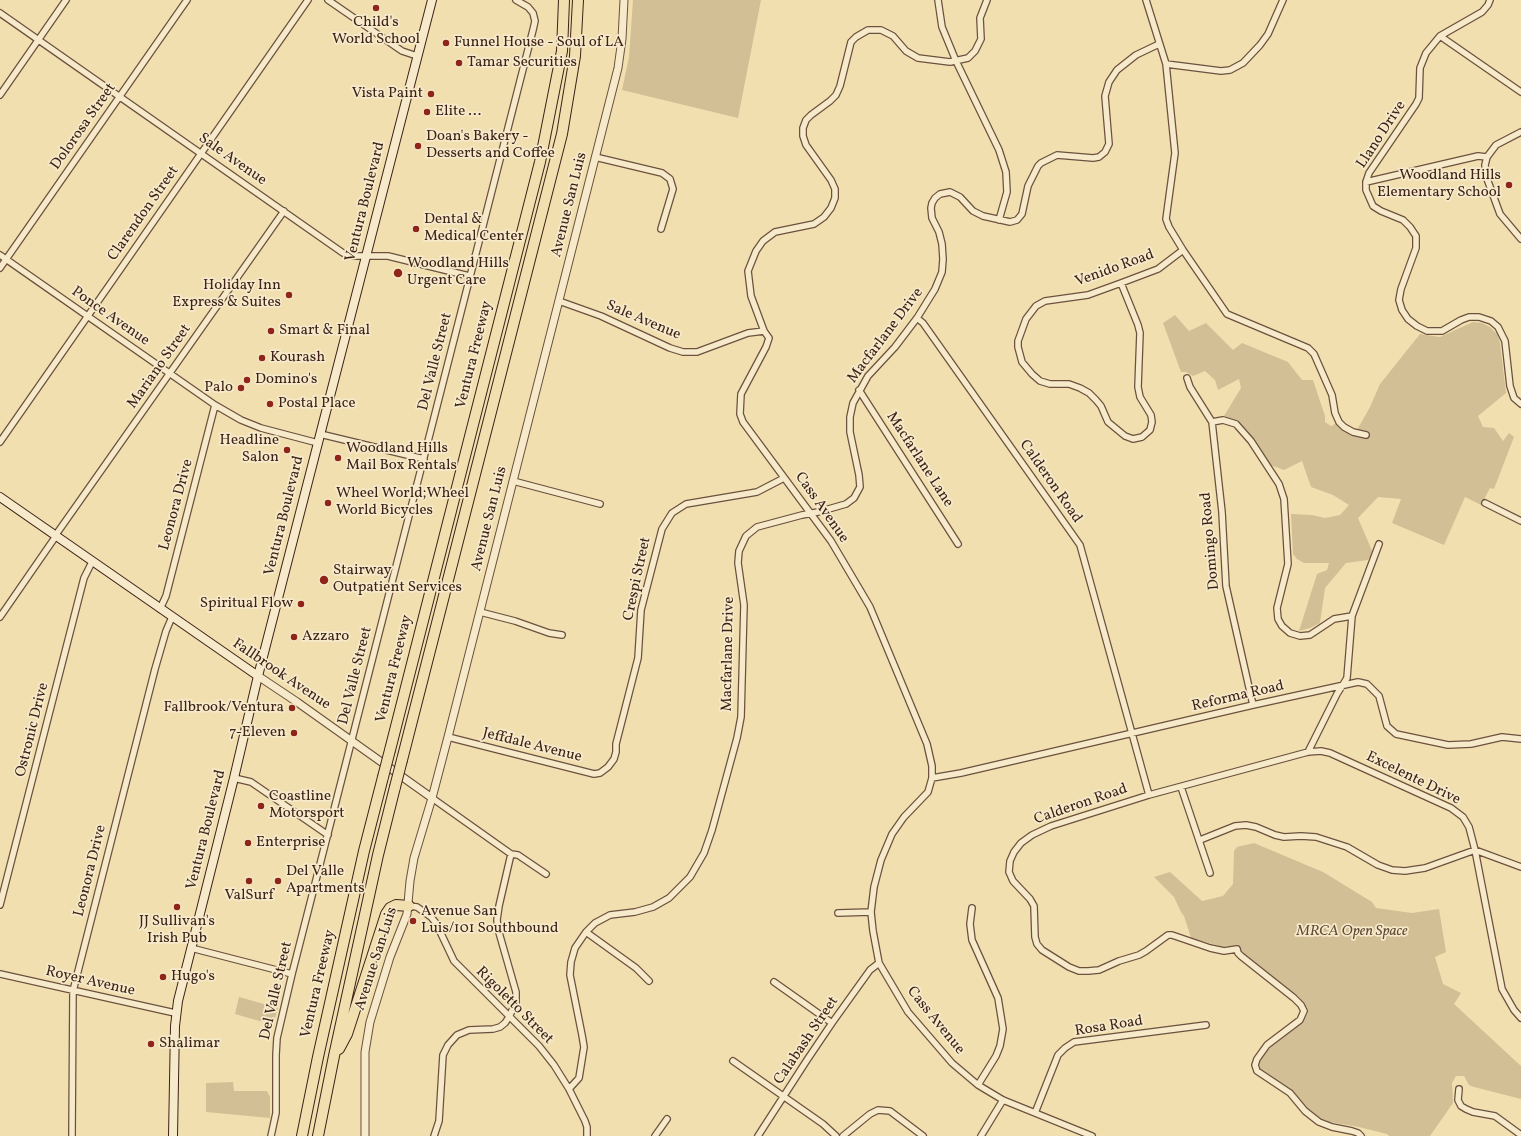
<!DOCTYPE html>
<html>
<head>
<meta charset="utf-8">
<style>
	body { margin:0 }
	canvas { display:block; background:#f1dfaf }
</style>
</head>
<body>
<canvas width="1521" height="1136"></canvas>
<script>
const ctx = document.querySelector('canvas').getContext('2d');
ctx.lineJoin = 'round';
function fillPath(path, color) {
  ctx.fillStyle = color;
  ctx.fill(path, 'evenodd');
}
function shape(rows) {
  const path = new Path2D();
  for (const r of rows) {
    path.moveTo(r[0], r[1]);
    for (let i = 2; i < r.length; i += 2) path.lineTo(r[i], r[i + 1]);
  }
  return path;
}
function stroke(path, color, width, dash) {
  ctx.strokeStyle = color;
  ctx.lineWidth = width;
  ctx.lineCap = dash ? 'butt' : 'round';
  ctx.setLineDash(dash || []);
  ctx.stroke(path);
}
function drawText(font, color, halo, rows, align = 'center') {
  ctx.font = font + ' Vollkorn,serif';
  ctx.lineWidth = 3.5;
  ctx.setLineDash([]);
  ctx.textBaseline = 'middle';
  ctx.strokeStyle = halo;
  ctx.fillStyle = color;
  for (const [text, x, y, turn = 0] of rows) {
    ctx.save();
    ctx.translate(x, y);
    ctx.rotate((+turn || 0) * Math.PI / 180);
    ctx.textAlign = isNaN(turn) ? turn : align;
    if (halo) ctx.strokeText(text, 0, 0);
    ctx.fillText(text, 0, 0);
    ctx.restore();
  }
}
fillPath(shape([
	[633,0,761,0,738,118,622,90,629,57],
	[1175,315,1189,331,1206,323,1233,350,1242,343,1288,362,1302,380,1313,380,1325,416,1325,422,1331,426,1337,423,1350,435,1369,437,1370,432,1357,430,1370,407,1380,384,1420,334,1440,337,1473,322,1482,323,1490,327,1498,335,1500,343,1506,393,1478,416,1483,427,1494,428,1503,441,1509,433,1514,437,1494,489,1490,488,1481,505,1465,497,1444,545,1392,523,1401,499,1378,497,1358,518,1373,553,1368,560,1346,563,1325,588,1320,623,1310,628,1299,631,1317,574,1327,570,1329,563,1304,563,1297,559,1293,554,1291,514,1312,515,1325,518,1340,515,1349,505,1333,495,1311,487,1302,461,1284,470,1270,465,1247,430,1237,423,1224,416,1241,388,1239,379,1218,390,1215,380,1205,371,1193,376,1186,372,1181,372,1163,323],
	[1254,843,1323,872,1372,902,1376,908,1412,913,1439,909,1446,952,1435,957,1443,984,1461,993,1454,1004,1521,1066,1521,1099,1474,1087,1469,1085,1464,1076,1456,1076,1452,1083,1453,1103,1430,1136,1389,1136,1387,1134,1359,1127,1330,1122,1315,1116,1260,1071,1259,1063,1265,1052,1304,1020,1308,1013,1307,1008,1299,997,1242,953,1238,946,1234,948,1229,946,1223,947,1191,938,1184,916,1181,912,1174,897,1154,877,1170,872,1202,901,1223,896,1233,884,1234,851,1237,847],
	[239,997,278,1008,273,1025,235,1014],
	[233,1082,234,1091,267,1091,270,1097,270,1118,206,1112,206,1083]
]), '#d3bf95');
const minor = shape([
	[328,0,402,51,417,56],
	[938,0,942,27,956,61,999,150,1006,172,1007,192,999,220],
	[987,0,980,18,981,39,975,51,968,58,950,62,918,58,906,51,893,36,881,30,868,30,856,37,851,42,840,86,836,95,830,101,811,115,806,120,803,128,803,136,806,145,831,180,835,189,835,198,831,208,824,217,814,224,775,232,763,241,756,251,748,271,751,296,764,331,769,338,766,347,741,394,740,414,743,422,831,541,860,590,870,607,927,744,932,766,932,778,928,792,904,817,892,834,881,860,874,887,871,912,873,931,879,963,908,1012,952,1063,978,1085,1003,1100,1092,1136],
	[1146,0,1166,64,1175,153,1166,219,1169,227,1183,250,1227,314,1308,348,1314,354,1332,395,1335,413,1339,422,1344,427,1353,432,1366,435],
	[1490,0,1488,5,1482,12,1440,36,1426,53,1420,68,1419,98,1416,104,1369,173,1366,182,1366,190,1373,206,1381,211,1403,220,1410,227,1416,236,1416,248,1401,289,1399,300,1402,310,1408,319,1417,326,1427,331,1442,331,1461,320,1469,317,1479,317,1491,321,1498,327,1505,341,1510,386,1514,398,1521,404],
	[0,13,343,253,351,256,388,256,469,276],
	[1440,36,1521,92],
	[1166,64,1221,71,1230,70,1243,63,1260,45,1268,34,1283,0],
	[0,95,66,0],
	[1521,132,1496,145,1487,157,1485,165,1486,176,1500,214,1521,239],
	[595,157,662,173,670,179,673,189,661,229],
	[1366,182,1478,156,1487,157],
	[0,255,215,405,241,420,261,428,318,443],
	[0,268,187,0],
	[1121,283,1138,325,1140,333,1138,387,1140,397,1151,415,1152,422,1150,430,1142,437,1133,439,1125,436,1108,422,1101,406,1096,400,1089,393,1080,388,1069,384,1050,384,1040,381,1032,374,1022,362,1018,347,1018,341,1026,319,1036,306,1045,301,1088,295,1121,283,1158,269,1183,250],
	[559,301,601,316,670,348,683,352,697,352,748,333,764,331],
	[917,318,923,323,1080,545,1149,795],
	[1187,378,1190,387,1212,422,1222,512,1226,586,1253,705],
	[859,390,958,544],
	[1212,422,1223,420,1236,424,1251,441,1279,484,1284,499,1288,564,1277,608,1278,619,1282,626,1290,633,1300,636,1310,635,1334,619,1352,616],
	[320,434,424,459],
	[0,442,308,0],
	[513,481,600,504],
	[1485,503,1521,521],
	[55,536,284,211],
	[160,609,166,596,215,405],
	[480,612,515,621,549,633,562,635],
	[0,617,56,536],
	[448,737,594,774,600,773,608,767,614,759,616,752,616,744,638,658,641,610,662,529,672,513,686,504,757,492,784,478],
	[1308,752,1337,694,1347,678,1352,616,1379,544],
	[234,778,251,782,328,835],
	[932,778,961,773,1253,705,1358,682,1367,684,1379,696,1387,726,1396,734,1448,745,1471,744,1502,737,1521,739],
	[1181,787,1210,873],
	[432,798,511,854,518,855,546,874],
	[1200,840,1235,826,1246,825,1256,827,1275,835,1284,837,1301,836,1316,837,1347,847,1378,865,1392,870,1405,871,1425,868,1475,850,1521,867],
	[0,905,84,578,92,562],
	[409,906,417,907,431,917,436,923,454,961,539,1046,554,1065,569,1089,585,1121,587,1127,587,1136],
	[972,908,970,924,972,940,998,998,1003,1029,1000,1046,996,1056,978,1085],
	[838,913,871,912],
	[586,932,636,968,649,981],
	[191,948,292,974],
	[0,974,175,1013],
	[774,982,832,1023],
	[733,1061,823,1124,836,1136],
	[569,1089,579,1078,584,1047,582,1035,570,975,571,962,575,948,586,932,595,923,610,915,635,912,653,907,669,898,690,877,704,853,712,830,737,738,741,717,744,605,738,563,739,551,746,536,757,527,802,515,818,512,846,504,854,498,860,487,859,475,850,432,850,417,853,403,868,376,895,347,917,318,935,289,942,272,943,259,942,244,939,232,932,218,931,208,932,203,935,198,940,194,950,192,960,197,973,211,983,216,1010,222,1017,220,1022,214,1028,186,1038,166,1041,163,1057,155,1093,158,1099,157,1105,152,1109,144,1105,96,1109,82,1117,70,1136,55,1159,44],
	[1459,1089,1458,1100,1461,1106,1466,1109,1473,1112,1495,1116,1521,1135],
	[1035,1113,1058,1055,1065,1048,1074,1042,1206,1025],
	[72,1136,73,991,155,669,166,631,172,617],
	[271,1136,276,1113,276,1055,277,1038,292,974,533,30,535,21,533,13,528,7,516,0],
	[434,1136,439,1121,443,1055,448,1045,457,1035,469,1030,493,1029,500,1027,505,1023,509,1017,516,1002,516,992,498,929,497,920,499,906,511,854],
	[655,1136,667,1119],
	[758,1136,807,1060,832,1023,870,970,879,963],
	[843,1136,870,1114,878,1110,890,1111,923,1136],
	[981,1136,1003,1100],
	[1361,1136,1358,1133,1352,1131,1332,1127,1319,1122,1305,1111,1290,1093,1257,1071,1255,1065,1257,1059,1267,1045,1300,1020,1304,1011,1301,1005,1294,998,1241,956,1238,953,1237,949,1224,951,1210,948,1172,935,1168,935,1146,951,1139,955,1119,961,1099,970,1088,971,1079,971,1069,967,1042,950,1037,944,1035,937,1034,906,1030,899,1013,881,1009,872,1010,861,1014,852,1021,843,1032,835,1051,826,1149,795,1308,752,1321,751,1330,753,1451,808,1463,817,1469,827,1475,850,1502,989,1514,1010,1521,1018]
]);
const tertiary = shape([
	[258,676,297,702,432,798],
	[365,1136,365,1052,370,1022,390,957,407,914,410,881,414,858,432,798,448,737,618,68,622,39,624,0]
]);
const secondary = shape([
	[0,497,258,676],
	[173,1136,175,1026,178,1001,234,778,258,676,432,0]
]);
const motorway = shape([
	[390,750,540,162,562,51,564,0],
	[402,760,562,134,575,56,578,0],
	[339,1049,347,1034,386,914,390,908,396,905,409,906],
	[302,1136,318,1057,364,851,383,777],
	[318,1136,334,1056,378,855,395,787]
]);
stroke(minor, '#6b513e', 8);
stroke(tertiary, '#6b513e', 9);
stroke(secondary, '#3e2218', 10);
stroke(motorway, '#3e2218', 12);
stroke(minor, '#f6eacb', 5.5);
stroke(tertiary, '#f6eacb', 7);
stroke(secondary, '#f6eacb', 8);
stroke(motorway, '#f1dfaf', 10);
const motorwayBridge = shape([
	[383,777,390,750],
	[395,787,402,760]
]);
stroke(motorwayBridge, '#3e2218', 12, []);
stroke(motorwayBridge, '#f1dfaf', 10);
for (const [x, y, r, color] of [
	[376,8,4,"#8f2418"],
	[446,43,4,"#8f2418"],
	[459,63,4,"#8f2418"],
	[431,94,4,"#8f2418"],
	[427,112,4,"#8f2418"],
	[418,146,4,"#8f2418"],
	[1509,185,4,"#8f2418"],
	[416,229,4,"#8f2418"],
	[398,273,5,"#8f2418"],
	[289,295,4,"#8f2418"],
	[271,331,4,"#8f2418"],
	[262,358,4,"#8f2418"],
	[247,380,4,"#8f2418"],
	[241,388,4,"#8f2418"],
	[270,404,4,"#8f2418"],
	[287,450,4,"#8f2418"],
	[338,458,4,"#8f2418"],
	[328,503,4,"#8f2418"],
	[324,580,5,"#8f2418"],
	[301,604,4,"#8f2418"],
	[294,637,4,"#8f2418"],
	[292,708,4,"#8f2418"],
	[294,733,4,"#8f2418"],
	[261,806,4,"#8f2418"],
	[248,843,4,"#8f2418"],
	[249,881,4,"#8f2418"],
	[278,881,4,"#8f2418"],
	[177,907,4,"#8f2418"],
	[413,921,4,"#8f2418"],
	[163,977,4,"#8f2418"],
	[151,1044,4,"#8f2418"]
]) {
  const dot = new Path2D();
  dot.arc(x, y, r, 0, 2 * Math.PI);
  ctx.fillStyle = color;
  ctx.fill(dot);
  stroke(dot, '#f6eacb', 1.5);
}
drawText('15px', '#3e2218', '#f6eacb', [
	["Child's",376,23,"center"],
	["World School",376,40,"center"],
	["Funnel House - Soul of LA",454,43],
	["Tamar Securities",467,63],
	["Vista Paint",423,94,"right"],
	["Elite ...",435,112],
	["Doan's Bakery -",426,137],
	["Desserts and Coffee",426,154],
	["Woodland Hills",1501,176,"right"],
	["Elementary School",1501,193,"right"],
	["Dental &",424,220],
	["Medical Center",424,237],
	["Woodland Hills",407,264],
	["Urgent Care",407,281],
	["Holiday Inn",281,286,"right"],
	["Express & Suites",281,303,"right"],
	["Smart & Final",279,331],
	["Kourash",270,358],
	["Domino's",255,380],
	["Palo",233,388,"right"],
	["Postal Place",278,404],
	["Headline",279,441,"right"],
	["Salon",279,458,"right"],
	["Woodland Hills",346,449],
	["Mail Box Rentals",346,466],
	["Wheel World;Wheel",336,494],
	["World Bicycles",336,511],
	["Stairway",333,571],
	["Outpatient Services",333,588],
	["Spiritual Flow",293,604,"right"],
	["Azzaro",302,637],
	["Fallbrook/Ventura",284,708,"right"],
	["7-Eleven",286,733,"right"],
	["Coastline",269,797],
	["Motorsport",269,814],
	["Enterprise",256,843],
	["Del Valle",286,872],
	["Apartments",286,889],
	["ValSurf",249,896,"center"],
	["Avenue San",421,912],
	["Luis/101 Southbound",421,929],
	["JJ Sullivan's",177,922,"center"],
	["Irish Pub",177,939,"center"],
	["Hugo's",171,977],
	["Shalimar",159,1044]
], 'left');
drawText('15px', '#3e2218', '#f6eacb', [
	["Dolorosa Street",84,127,-55],
	["Llano Drive",1382,135,-57],
	["Sale Avenue",232,160,35],
	["Ventura Boulevard",366,202,-76],
	["Avenue San Luis",570,205,-76],
	["Clarendon Street",144,214,-55],
	["Venido Road",1115,269,-20],
	["Ponce Avenue",110,317,35],
	["Sale Avenue",643,321,23],
	["Macfarlane Drive",886,336,-53],
	["Ventura Freeway",475,355,-76],
	["Del Valle Street",436,362,-76],
	["Mariano Street",160,367,-55],
	["Macfarlane Lane",919,460,57],
	["Calderon Road",1050,482,55],
	["Leonora Drive",177,505,-75],
	["Cass Avenue",821,508,55],
	["Ventura Boulevard",285,516,-76],
	["Avenue San Luis",490,519,-76],
	["Domingo Road",1211,541,-95],
	["Crespi Street",638,579,-78],
	["Macfarlane Drive",729,654,-89],
	["Ventura Freeway",395,669,-76],
	["Fallbrook Avenue",281,675,34],
	["Del Valle Street",356,676,-76],
	["Reforma Road",1238,697,-13],
	["Ostronic Drive",33,730,-76],
	["Jeffdale Avenue",532,746,14],
	["Excelente Drive",1413,779,26],
	["Calderon Road",1081,805,-19],
	["Ventura Boulevard",207,830,-76],
	["Leonora Drive",91,871,-76],
	["Avenue San Luis",377,959,-72],
	["Royer Avenue",90,982,13],
	["Ventura Freeway",319,984,-77],
	["Del Valle Street",277,991,-77],
	["Rigoletto Street",514,1006,45],
	["Cass Avenue",935,1021,51],
	["Rosa Road",1109,1027,-9],
	["Calabash Street",807,1041,-56]
]);
drawText('italic 15px', '#634937', '#f6eacb', [
	["MRCA Open Space",1352,932]
]);
</script>
</body>
</html>
